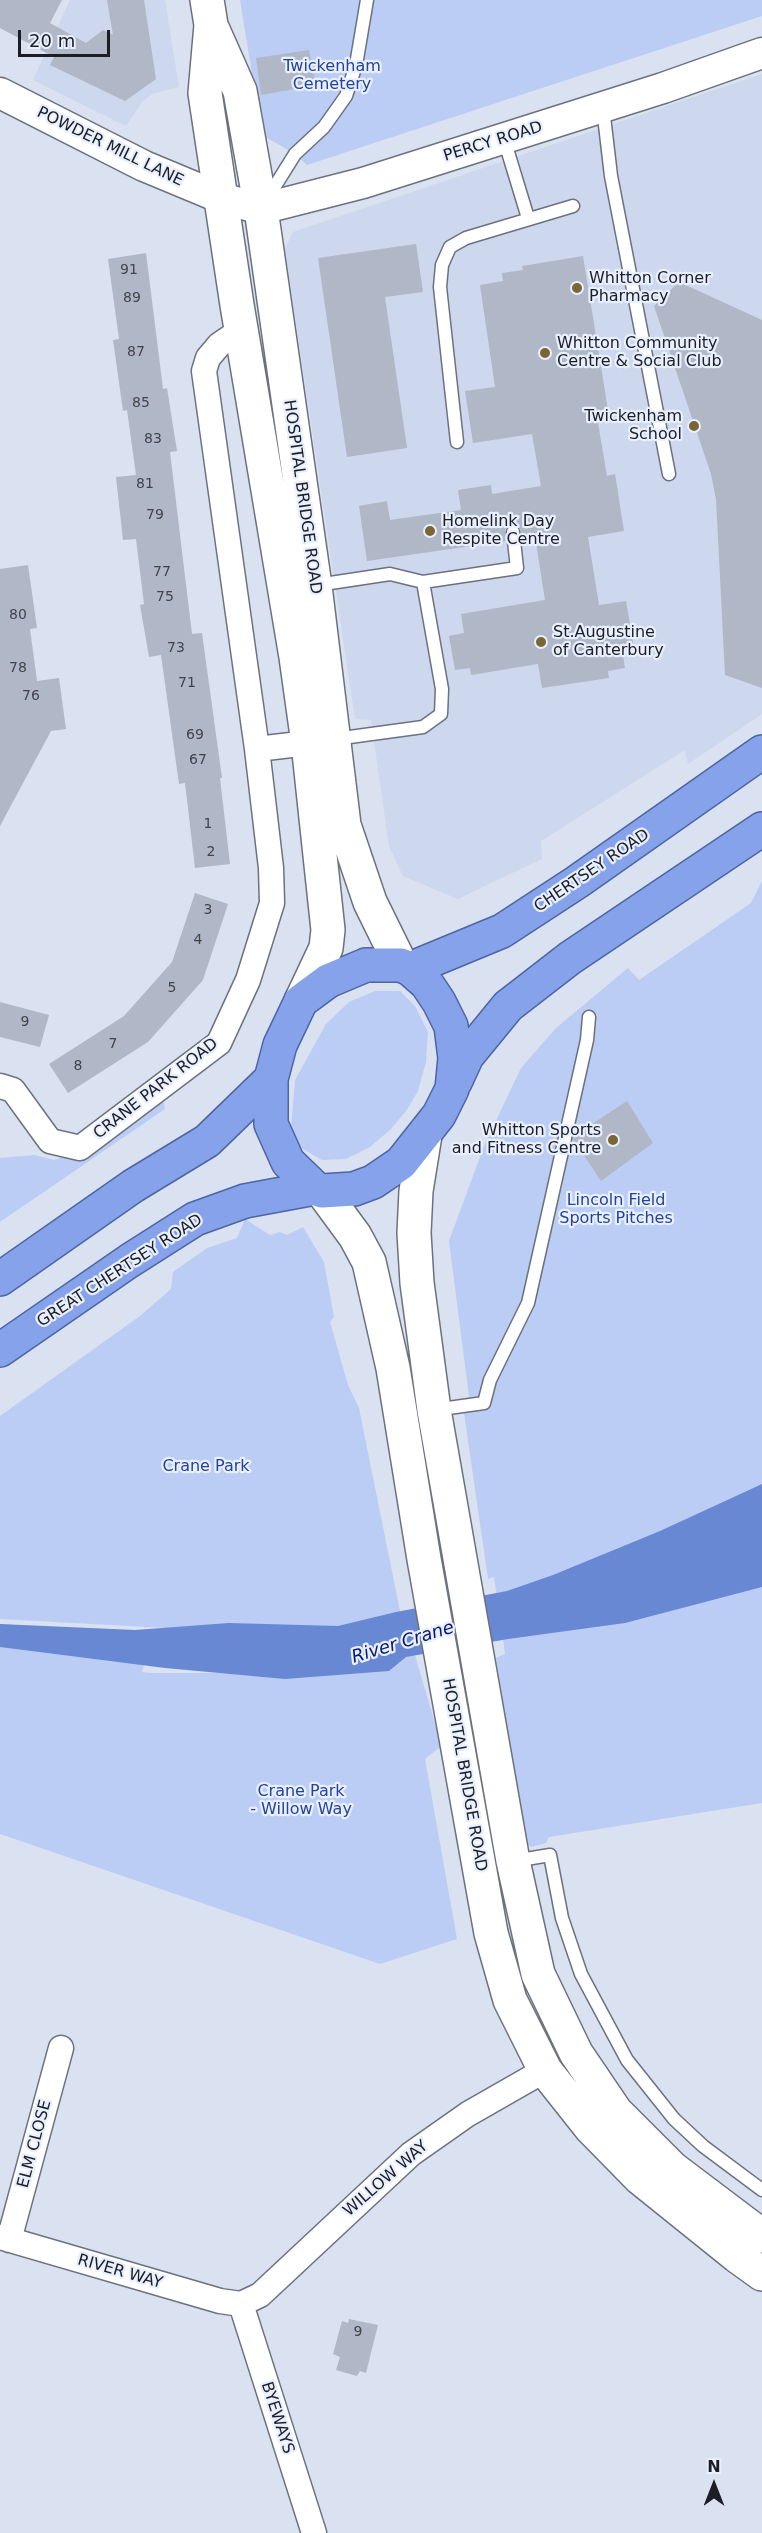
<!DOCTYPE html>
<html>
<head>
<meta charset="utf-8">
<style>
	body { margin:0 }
	#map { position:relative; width:762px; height:2533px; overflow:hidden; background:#dae2f1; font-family:"DejaVu Sans",sans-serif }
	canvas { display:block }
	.north { position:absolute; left:684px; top:2455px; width:60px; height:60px; -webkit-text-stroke:4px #e8effe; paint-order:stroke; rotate:0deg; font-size:16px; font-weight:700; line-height:24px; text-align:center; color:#1c1e24 }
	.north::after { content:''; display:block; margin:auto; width:21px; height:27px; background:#1c1e24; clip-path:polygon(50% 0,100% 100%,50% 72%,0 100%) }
	.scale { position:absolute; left:18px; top:30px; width:92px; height:27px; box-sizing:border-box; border:3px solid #1c1e24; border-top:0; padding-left:8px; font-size:18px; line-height:21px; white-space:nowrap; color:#1c1e24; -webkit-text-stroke:4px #e8effe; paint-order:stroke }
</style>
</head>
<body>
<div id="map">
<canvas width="762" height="2533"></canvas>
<div class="north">N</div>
<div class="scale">20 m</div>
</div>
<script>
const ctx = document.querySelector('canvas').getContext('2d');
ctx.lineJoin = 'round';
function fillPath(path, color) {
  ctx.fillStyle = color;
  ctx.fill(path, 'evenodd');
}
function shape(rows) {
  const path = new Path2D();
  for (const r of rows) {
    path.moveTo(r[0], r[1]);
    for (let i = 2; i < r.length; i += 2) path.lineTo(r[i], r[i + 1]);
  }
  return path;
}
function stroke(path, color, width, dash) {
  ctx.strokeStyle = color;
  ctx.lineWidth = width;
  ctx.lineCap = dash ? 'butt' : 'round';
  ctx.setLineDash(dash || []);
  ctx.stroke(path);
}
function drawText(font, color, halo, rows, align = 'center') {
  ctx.font = font + ' "DejaVu Sans",sans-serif';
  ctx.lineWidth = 4.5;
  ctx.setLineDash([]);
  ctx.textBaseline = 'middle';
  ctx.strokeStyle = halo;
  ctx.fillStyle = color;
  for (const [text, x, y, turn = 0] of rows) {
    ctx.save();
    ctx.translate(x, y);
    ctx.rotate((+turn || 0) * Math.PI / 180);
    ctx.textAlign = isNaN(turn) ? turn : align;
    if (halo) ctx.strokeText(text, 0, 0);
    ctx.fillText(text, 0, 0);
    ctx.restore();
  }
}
fillPath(shape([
	[70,0,165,0,179,87,152,94,142,102,126,126,33,80],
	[762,74,762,714,688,764,685,750,541,841,542,859,458,899,403,876,389,846,371,720,355,719,285,249,293,232]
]), '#cdd7ed');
fillPath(shape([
	[240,0,762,0,762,16,307,165,295,154,262,135],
	[762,881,762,1803,549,1837,546,1843,531,1847,522,1841,496,1658,505,1654,504,1646,494,1577,488,1579,464,1413,471,1412,449,1241,484,1146,521,1068,556,1028,628,968,639,980,751,903],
	[375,991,400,991,415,1006,428,1032,426,1062,418,1091,406,1111,391,1129,370,1147,346,1159,322,1160,301,1148,291,1128,295,1080,326,1024,349,1002],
	[162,1096,165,1109,0,1222,0,1158,34,1155,54,1160,75,1152],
	[245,1219,270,1235,280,1232,287,1235,303,1227,324,1262,334,1317,330,1322,348,1385,359,1408,403,1626,184,1629,0,1619,0,1416,140,1316,171,1289,173,1272,207,1248,237,1238],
	[0,1642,149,1646,142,1672,150,1673,319,1673,415,1655,436,1727,444,1744,425,1759,457,1939,380,1964,0,1834]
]), '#bbcdf5');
fillPath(shape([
	[762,1484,762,1587,625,1623,508,1639,406,1657,389,1671,285,1679,165,1668,0,1647,0,1624,135,1630,229,1623,338,1626,396,1612,507,1591,553,1575,660,1531]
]), '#6888d4');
fillPath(shape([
	[0,0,62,0,50,23,86,43,103,30,113,35,107,0,144,0,156,79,125,101,50,65,54,57,0,28],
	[309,50,316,85,261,95,256,58],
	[416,244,423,292,385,297,407,448,347,457,318,258],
	[146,253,163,389,167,388,177,451,170,452,192,634,202,633,222,778,220,778,230,864,195,868,185,783,179,784,161,655,149,657,140,605,144,604,136,539,123,540,116,477,136,475,127,410,123,411,113,340,119,339,108,259],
	[583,256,610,422,598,423,607,476,615,474,624,531,588,537,599,605,626,601,634,648,622,649,625,668,608,671,609,678,542,688,538,664,471,675,470,668,455,670,449,636,464,633,461,614,545,600,535,537,522,538,520,528,512,524,505,529,506,541,367,561,359,506,387,501,390,520,461,510,458,490,491,485,492,494,541,486,532,434,473,443,465,391,495,387,480,285,503,281,502,273,523,270,522,266],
	[679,282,762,320,762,688,725,675,716,499,711,474,654,306],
	[28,565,37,628,30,629,37,681,59,678,66,729,51,731,0,826,0,569],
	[195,893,228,904,203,980,148,1042,68,1093,49,1064,124,1016,172,962],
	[0,1002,49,1015,40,1047,0,1037],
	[627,1101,653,1143,601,1181,573,1139,574,1136],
	[349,2319,378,2325,366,2373,360,2371,357,2376,336,2370,340,2357,333,2354,342,2321,348,2323]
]), '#b0b7c6');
const service = shape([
	[603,108,611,176,669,474],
	[504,139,528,218],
	[265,202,295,154,324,127,346,96,356,65,367,0],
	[457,442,440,287,442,265,450,247,466,238,573,206],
	[423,582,517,568,513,532],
	[317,585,390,574,423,582,442,689,441,714,423,727,335,739],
	[434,1410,484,1403,490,1380,528,1303,587,1040,589,1017],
	[514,1861,550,1855,562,1918,581,1974,627,2060,674,2119,703,2146,762,2190]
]);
const minor = shape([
	[257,749,308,743],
	[0,1086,13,1090,50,1141,80,1148,219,1043,248,980,272,903,271,868,257,749,204,371,208,358,219,345,241,330],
	[0,2237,220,2301,241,2304,260,2295,411,2154,468,2114,545,2070],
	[9,2240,61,2048],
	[241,2304,314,2533]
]);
const tertiary = shape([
	[0,93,144,166,221,198,261,209,363,183,663,88,762,53]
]);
const secondary = shape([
	[207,0,211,25,205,93,237,305,296,657,308,743,328,930,326,948,301,1001],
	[213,30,240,91,261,209,315,586,344,825,370,902,401,965],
	[425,1135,416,1191,414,1233,417,1283,434,1410,513,1861,538,1974,576,2053,616,2112,672,2168,762,2236],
	[322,1191,355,1236,369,1262,393,1368,424,1559,491,1933,510,2000,545,2070,591,2128,640,2178,737,2256,762,2274]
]);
const trunk = shape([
	[366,965,401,965,410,969,427,984,439,1002,451,1026,455,1058,452,1089,439,1115,401,1163,373,1182,354,1189,322,1191,315,1188,288,1162,271,1124,271,1079,280,1045,301,1001,328,981,366,965],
	[410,969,502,931,577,882,762,752],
	[455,1082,467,1056,508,1006,570,958,762,829],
	[0,1279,133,1186,207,1141,271,1079],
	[0,1350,129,1261,195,1219,245,1201,315,1188]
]);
stroke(service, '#6b717f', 15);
stroke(minor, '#6b717f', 27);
stroke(tertiary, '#6b717f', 33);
stroke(secondary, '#6b717f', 36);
stroke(trunk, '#4d65a1', 36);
stroke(service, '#fff', 12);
stroke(minor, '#fff', 24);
stroke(tertiary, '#fff', 30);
stroke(secondary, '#fff', 33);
stroke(trunk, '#86a2ea', 33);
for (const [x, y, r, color] of [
	[577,288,6,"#7a6534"],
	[545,353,6,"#7a6534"],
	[694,426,6,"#7a6534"],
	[430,531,6,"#7a6534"],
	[541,642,6,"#7a6534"],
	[613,1140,6,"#7a6534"]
]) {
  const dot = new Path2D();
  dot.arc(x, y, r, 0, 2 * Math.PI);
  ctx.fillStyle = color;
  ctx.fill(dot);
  stroke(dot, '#e8effe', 2);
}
drawText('14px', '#41444c', null, [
	["91",129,270],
	["89",132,298],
	["87",136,352],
	["85",141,403],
	["83",153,439],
	["81",145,484],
	["79",155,515],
	["77",162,572],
	["75",165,597],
	["80",18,615],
	["73",176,648],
	["78",18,668],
	["71",187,683],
	["76",31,696],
	["69",195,735],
	["67",198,760],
	["1",208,824],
	["2",211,852],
	["3",208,910],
	["4",198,940],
	["5",172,988],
	["9",25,1022],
	["7",113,1044],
	["8",78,1066],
	["9",358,2332]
]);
drawText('16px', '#25429c', '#e8effe', [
	["Twickenham",332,67],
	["Cemetery",332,85],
	["Lincoln Field",616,1201],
	["Sports Pitches",616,1219],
	["Crane Park",206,1467],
	["Crane Park",301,1792],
	["- Willow Way",301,1810]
]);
drawText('16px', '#1c1e24', '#e8effe', [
	["PERCY ROAD",493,142,-17],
	["POWDER MILL LANE",110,147,26],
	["HOSPITAL BRIDGE ROAD",302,497,82],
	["CHERTSEY ROAD",592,871,-34],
	["CRANE PARK ROAD",156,1089,-38],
	["GREAT CHERTSEY ROAD",120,1271,-33],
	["HOSPITAL BRIDGE ROAD",464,1775,80],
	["ELM CLOSE",35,2144,-75],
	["WILLOW WAY",386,2179,-41],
	["RIVER WAY",120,2272,16],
	["BYEWAYS",277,2418,72]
]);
drawText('16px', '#1c1e24', '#e8effe', [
	["Whitton Corner",589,279],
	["Pharmacy",589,297],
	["Whitton Community",557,344],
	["Centre & Social Club",557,362],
	["Twickenham",682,417,"right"],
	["School",682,435,"right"],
	["Homelink Day",442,522],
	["Respite Centre",442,540],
	["St.Augustine",553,633],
	["of Canterbury",553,651],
	["Whitton Sports",601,1131,"right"],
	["and Fitness Centre",601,1149,"right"]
], 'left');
drawText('italic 18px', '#081972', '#e8effe', [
	["River Crane",403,1643,-17]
]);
</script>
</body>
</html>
